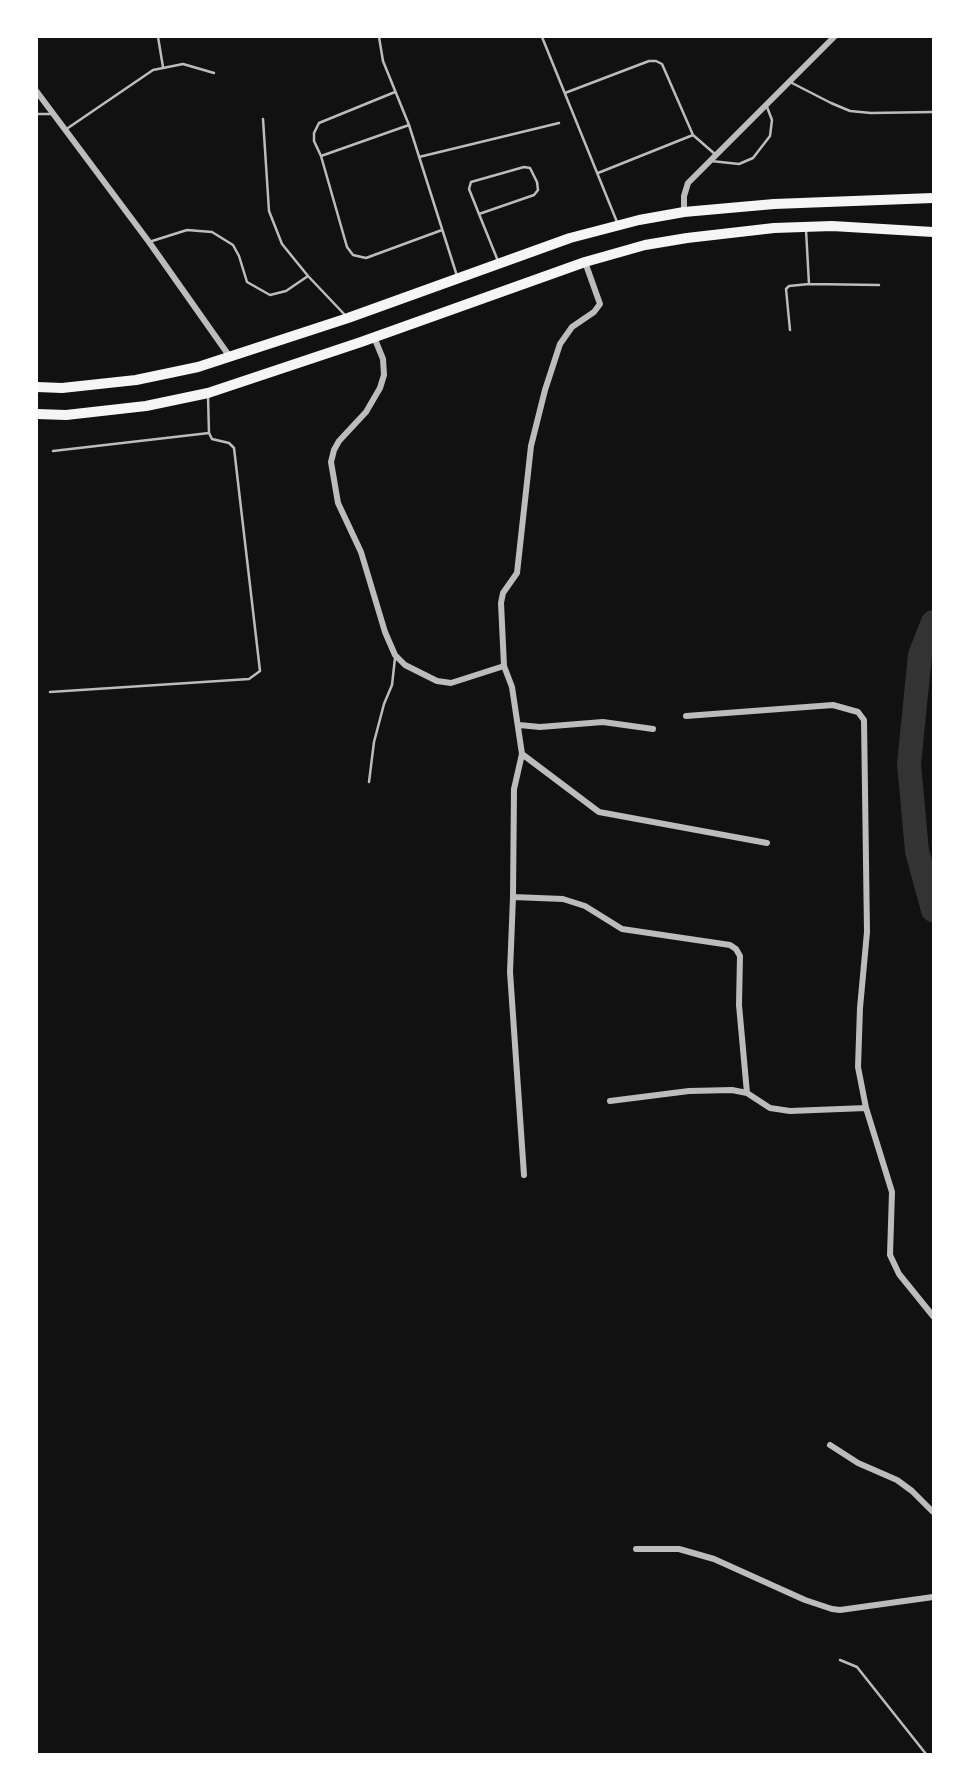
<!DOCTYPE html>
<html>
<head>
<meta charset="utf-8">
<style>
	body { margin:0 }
	#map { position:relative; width:970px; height:1791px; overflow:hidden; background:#111; font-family:Helvetica,sans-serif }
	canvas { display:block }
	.frame { position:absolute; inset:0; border:38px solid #fff; pointer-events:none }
</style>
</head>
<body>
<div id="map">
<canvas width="970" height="1791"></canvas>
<div class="frame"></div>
</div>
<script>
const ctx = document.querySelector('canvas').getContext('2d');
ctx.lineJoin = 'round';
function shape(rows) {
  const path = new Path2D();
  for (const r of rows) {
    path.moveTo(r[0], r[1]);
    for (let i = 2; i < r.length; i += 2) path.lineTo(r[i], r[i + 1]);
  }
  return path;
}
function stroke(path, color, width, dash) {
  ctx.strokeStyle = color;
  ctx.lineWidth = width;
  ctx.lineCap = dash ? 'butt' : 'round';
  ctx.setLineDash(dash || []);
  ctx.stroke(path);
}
stroke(shape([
	[933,622,920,655,909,764,917,851,933,910]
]), '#333', 24);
stroke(shape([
	[158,37,163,67],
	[379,37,383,61,409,125,457,276],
	[542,37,617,222],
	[792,83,831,103,850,111,871,113,933,112],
	[395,92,319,123,314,133,314,141,321,156,347,247,353,255,366,258,442,230],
	[565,93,649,61,656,61,662,64,693,135],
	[37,114,51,114],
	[263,119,269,211,282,244,308,276,345,315],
	[65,130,153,70,183,64,214,73],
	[321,156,409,125],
	[419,157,559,123],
	[711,161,739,164,753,158,770,136,772,120,767,107],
	[598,173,693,135,716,155],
	[479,214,534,195,538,190,537,182,530,168,524,167,471,182,469,189,479,214,498,261],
	[806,230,809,284,879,285],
	[149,242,187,230,212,232,233,245,239,256,247,282,270,295,286,291,308,276],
	[790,330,786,289,789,286,809,284],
	[53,451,209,433],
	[50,692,249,679,260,671,234,448,229,443,212,439,209,433,208,396],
	[369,782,374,742,384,704,392,685,395,658],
	[840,1660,857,1667,926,1754]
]), '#bcbcbc', 2.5);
stroke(shape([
	[37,92,149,242,230,357],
	[684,212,684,196,688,183,834,37],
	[374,337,383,359,384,375,380,388,366,412,339,441,334,450,331,462,338,503,361,552,385,632,395,655,405,665,437,681,451,683,504,666],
	[686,716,833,705,858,712,864,720,867,932,860,1008,858,1067,866,1108,892,1192,890,1255,899,1274,933,1316],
	[519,725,540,727,603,722,653,729],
	[522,754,599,812,767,843],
	[513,897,563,899,585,906,622,929,730,945,736,949,740,956,739,1005,747,1093],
	[610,1101,689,1091,732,1090,747,1093,770,1108,790,1111,866,1108],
	[524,1175,510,972,513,897,514,789,522,754,512,687,504,666,501,603,503,593,517,573,531,446,545,390,560,344,572,327,594,312,600,304,585,262],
	[830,1445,858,1463,897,1480,912,1491,933,1512],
	[636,1549,679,1549,714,1559,805,1600,832,1609,840,1610,933,1597]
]), '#bcbcbc', 6);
stroke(shape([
	[37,387,62,388,136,380,198,367,348,318,570,238,639,220,684,212,774,204,933,198],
	[37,414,66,415,146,406,208,393,361,342,585,262,645,245,687,238,774,228,832,226,933,232]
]), '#f5f5f5', 10);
</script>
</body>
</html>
